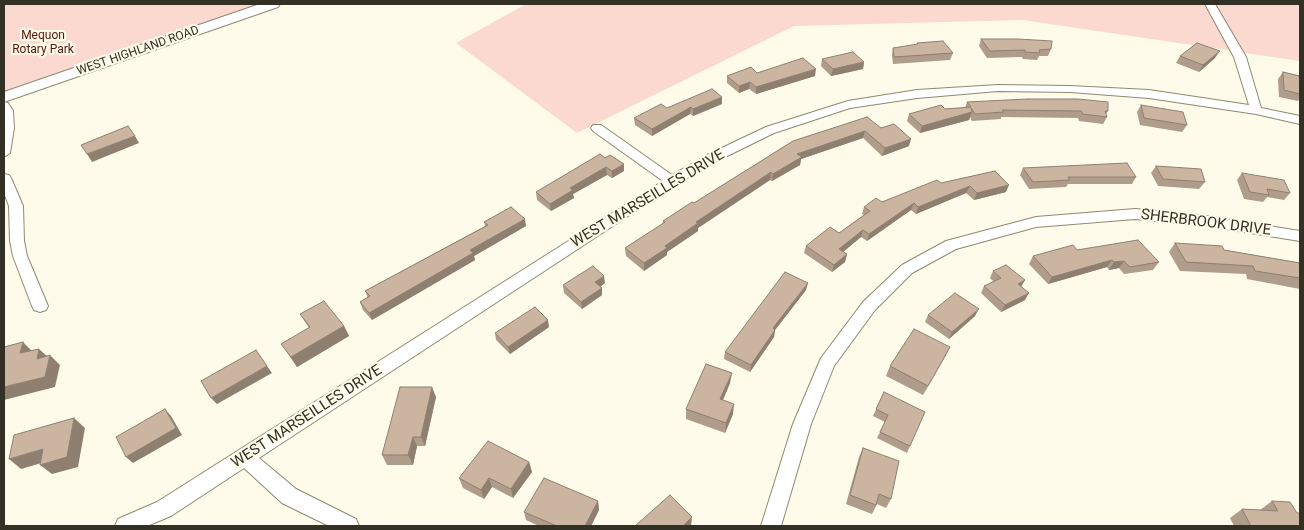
<!DOCTYPE html>
<html>
<head>
<meta charset="utf-8">
<style>
	body { margin:0 }
	#map { position:relative; width:1304px; height:530px; overflow:hidden; background:#fffbea; font-family:Roboto,sans-serif }
	canvas { display:block }
	.frame { position:absolute; inset:0; border:5px solid #333025; pointer-events:none }
</style>
</head>
<body>
<div id="map">
<canvas width="1304" height="530"></canvas>
<div class="frame"></div>
</div>
<script>
const ctx = document.querySelector('canvas').getContext('2d');
ctx.lineJoin = 'round';
function fillPath(path, color) {
  ctx.fillStyle = color;
  ctx.fill(path, 'evenodd');
}
function shape(rows) {
  const path = new Path2D();
  for (const r of rows) {
    path.moveTo(r[0], r[1]);
    for (let i = 2; i < r.length; i += 2) path.lineTo(r[i], r[i + 1]);
  }
  return path;
}
function stroke(path, color, width, dash) {
  ctx.strokeStyle = color;
  ctx.lineWidth = width;
  ctx.lineCap = dash ? 'butt' : 'round';
  ctx.setLineDash(dash || []);
  ctx.stroke(path);
}
function drawText(font, color, halo, rows, align = 'center') {
  ctx.font = font + ' Roboto,sans-serif';
  ctx.lineWidth = 4.5;
  ctx.setLineDash([]);
  ctx.textBaseline = 'middle';
  ctx.strokeStyle = halo;
  ctx.fillStyle = color;
  for (const [text, x, y, turn = 0] of rows) {
    ctx.save();
    ctx.translate(x, y);
    ctx.rotate((+turn || 0) * Math.PI / 180);
    ctx.textAlign = isNaN(turn) ? turn : align;
    if (halo) ctx.strokeText(text, 0, 0);
    ctx.fillText(text, 0, 0);
    ctx.restore();
  }
}
fillPath(shape([
	[4,4,273,4,4,97],
	[526,4,1300,4,1300,61,1023,20,794,26,577,133,456,43]
]), '#fbd8d0');
const street = shape([
	[1205,4,1215,4,1246,57,1261,108,1300,116,1300,124,1256,114,1149,98,1070,92,998,91,917,98,850,108,774,133,717,161,677,184,259,458,296,489,356,519,359,526,329,526,282,503,244,468,171,516,147,526,115,526,118,519,157,502,663,181,593,131,591,128,593,125,601,125,672,175,707,155,766,127,848,101,917,90,998,85,1070,86,1149,90,1249,105,1234,57,1205,4],
	[4,102,8,103,13,111,14,128,10,153,4,157,4,102],
	[4,174,9,175,11,178,23,206,24,241,27,256,48,306,46,310,40,312,34,310,32,306,13,256,10,241,9,206,4,193,4,174],
	[1135,209,1200,215,1300,231,1300,241,1200,225,1135,219,1036,227,956,249,912,273,875,310,834,366,811,424,781,526,761,526,793,424,821,358,863,302,902,265,946,241,1036,217,1135,209]
]);
const secondary = shape([
	[260,4,280,4,278,7,4,102,4,92,260,4]
]);
stroke(street, '#8f896f', 2);
stroke(secondary, '#8f896f', 2);
fillPath(street, '#fff');
fillPath(secondary, '#fff');
fillPath(shape([
	[981,39,1051,49,1048,56,1039,56,1037,60,1023,59,1022,57,987,58,979,46],
	[917,43,953,53,950,60,893,64,892,55,893,48,916,45],
	[1180,56,1215,58,1199,72,1176,63],
	[822,59,864,62,863,69,831,76,821,66],
	[1283,72,1300,76,1300,98,1298,101,1279,97,1278,79],
	[757,73,815,76,756,94,749,89,739,93,727,83,727,76],
	[967,102,1108,111,1106,114,1107,117,1103,124,1079,121,1078,118,1001,117,1001,119,972,121,970,117,969,120,920,133,907,121,909,114,945,109,965,108],
	[722,104,693,116,690,114,652,136,635,125,634,118,667,108],
	[1141,105,1187,125,1182,132,1140,125,1137,112],
	[881,128,909,146,882,156,863,138,801,159,800,165,772,181,770,180,698,228,698,231,667,252,667,255,644,271,626,256,625,248,663,224,663,221,694,203,793,141],
	[605,158,624,164,624,171,612,178,607,175,573,194,574,198,551,211,537,200,536,192],
	[1156,166,1205,182,1199,189,1158,186,1151,173],
	[1023,168,1136,177,1132,184,1068,184,1066,187,1029,189,1020,175],
	[995,171,1006,192,974,200,966,193,916,214,911,210,867,241,861,237,843,252,847,254,845,262,832,272,804,253,806,246,839,233,864,215,862,214,864,207,941,183],
	[1242,173,1290,193,1284,200,1267,197,1263,202,1244,199,1237,180],
	[484,222,526,226,474,256,475,260,372,320,363,310,360,302,368,298,365,291,485,226],
	[1175,243,1224,250,1300,263,1300,289,1247,279,1246,274,1180,271,1169,252],
	[1077,250,1159,262,1153,270,1124,274,1119,268,1109,270,1107,267,1048,284,1029,264,1033,256],
	[993,271,1021,287,1025,300,1001,312,981,293,984,286,994,282,990,278],
	[605,283,600,287,602,295,582,309,564,293,563,285],
	[806,290,775,330,774,337,750,372,724,359,725,352],
	[300,314,344,326,349,336,297,367,281,344,309,328],
	[928,315,975,316,949,339,925,322],
	[549,327,510,354,496,340,495,333],
	[950,347,923,395,886,376,890,366],
	[730,383,723,400,733,414,725,433,686,419,686,409],
	[884,392,910,446,907,453,877,438,885,422,873,416],
	[436,397,425,446,417,446,413,465,387,465,382,455],
	[863,448,891,499,886,508,877,504,872,514,846,504,859,457],
	[529,462,532,472,513,498,492,487,484,499,463,488,459,478],
	[598,501,599,510,591,526,539,526,526,520,524,512],
	[1272,501,1300,526,1234,526,1230,518,1242,509,1260,510]
]), '#af9c8a');
fillPath(shape([
	[1220,51,1215,58,1199,72,1203,65],
	[864,62,863,69,831,76,833,69],
	[816,69,815,76,756,94,756,87],
	[750,82,749,89,739,93,739,86],
	[722,97,722,104,693,116,693,109],
	[691,107,690,114,652,136,652,129],
	[972,112,969,120,920,133,922,126],
	[865,131,863,138,801,159,800,165,772,181,773,174,797,154],
	[135,136,139,143,92,162,87,154],
	[911,139,909,146,882,156,885,148],
	[624,164,624,171,612,178,612,171],
	[606,167,607,175,573,194,574,198,551,211,550,204,570,188],
	[771,172,770,180,698,228,698,231,667,252,667,255,644,271,644,263,665,246,696,222],
	[1009,185,1006,192,974,200,977,193],
	[970,186,966,193,916,214,918,207],
	[914,203,911,210,867,241,869,234],
	[525,219,526,226,474,256,475,260,372,320,369,313,470,250],
	[863,230,861,237,837,257,839,249],
	[847,254,845,262,832,272,834,265],
	[1112,260,1107,267,1048,284,1052,277],
	[1124,261,1119,268,1109,270,1114,262],
	[604,276,605,283,596,290,595,282],
	[1025,280,1021,287,1018,284],
	[808,283,806,290,775,330,774,337,750,372,751,365,773,328],
	[602,288,602,295,582,309,581,302],
	[1029,293,1025,300,1001,312,1005,305],
	[979,309,975,316,949,339,952,332],
	[548,320,549,327,510,354,508,347],
	[344,326,349,336,297,367,291,357],
	[23,342,34,353,20,353],
	[950,347,945,357,923,395,928,386],
	[39,349,49,358,50,355,60,365,55,387,4,400,4,387,37,359],
	[267,366,272,373,217,404,211,398],
	[732,373,730,383,719,409,720,399],
	[432,387,436,397,425,446,421,437],
	[734,404,733,414,725,433,726,423],
	[165,409,171,416,182,435,133,463,126,457],
	[74,418,85,428,78,467,52,474,40,465],
	[413,437,417,446,413,465,408,455],
	[43,449,55,459,21,469,9,459],
	[529,462,532,472,513,498,511,489],
	[489,478,492,487,484,499,481,490],
	[598,501,599,510,591,526,585,526],
	[692,517,691,526,683,526]
]), '#8e7f71');
const building = shape([
	[981,39,1018,39,1052,41,1051,49,1039,50,1040,53,1025,52,1025,50,990,51,981,39],
	[943,41,953,53,894,57,893,48,918,44,917,43,943,41],
	[1197,43,1220,51,1203,65,1180,56,1197,43],
	[853,52,864,62,833,69,822,59,853,52],
	[803,58,816,69,756,87,750,82,739,86,727,76,751,67,757,73,803,58],
	[1283,72,1300,76,1300,94,1284,90,1283,72],
	[712,89,722,97,693,109,691,107,652,129,634,118,661,104,667,108,712,89],
	[1028,99,1078,99,1108,102,1108,111,1105,111,1107,117,1083,114,1081,111,1002,110,1004,112,975,114,971,108,972,112,922,126,909,114,941,105,945,109,971,107,967,102,1028,99],
	[1141,105,1183,112,1187,125,1144,118,1141,105],
	[867,117,881,128,894,124,911,139,885,148,865,131,797,154,802,157,773,174,771,172,696,222,698,223,665,246,667,248,644,263,625,248,665,222,663,221,692,202,694,203,793,141,867,117],
	[128,126,135,136,87,154,81,145,128,126],
	[600,154,605,158,610,155,624,164,612,171,606,167,570,188,573,190,550,204,536,192,600,154],
	[1127,163,1136,177,1068,177,1070,180,1033,182,1023,168,1127,163],
	[1156,166,1201,169,1205,182,1163,179,1156,166],
	[995,171,1009,185,977,193,970,186,918,207,914,203,869,234,863,230,839,249,847,254,834,265,806,246,830,227,839,233,870,211,864,207,876,198,882,202,937,180,941,183,995,171],
	[1242,173,1284,180,1290,193,1267,189,1269,195,1250,192,1242,173],
	[511,207,525,219,470,250,473,253,369,313,360,302,370,296,365,291,488,225,484,222,511,207],
	[1138,240,1159,262,1130,267,1124,261,1114,262,1112,260,1052,277,1033,256,1073,245,1077,250,1138,240],
	[1175,243,1222,246,1224,250,1300,263,1300,278,1255,271,1253,266,1186,262,1175,243],
	[1006,265,1025,280,1018,284,1029,293,1005,305,984,286,1001,278,993,271,1006,265],
	[593,266,604,276,595,282,602,288,581,302,563,285,593,266],
	[785,272,808,283,773,328,775,330,751,365,725,352,785,272],
	[955,293,979,309,952,332,928,315,955,293],
	[324,301,344,326,291,357,281,344,310,327,300,314,324,301],
	[535,307,548,320,508,347,495,333,535,307],
	[914,329,950,347,928,386,890,366,914,329],
	[23,342,20,353,39,349,37,359,50,355,45,377,4,387,4,347,23,342],
	[256,350,267,366,211,398,201,381,256,350],
	[706,364,732,373,720,399,734,404,726,423,686,409,706,364],
	[400,387,432,387,421,437,413,437,408,455,382,455,400,387],
	[884,392,925,412,910,446,880,432,888,415,876,409,884,392],
	[165,409,176,428,126,457,116,437,165,409],
	[74,418,67,457,40,465,43,449,9,459,14,435,74,418],
	[488,441,529,462,511,489,489,478,481,490,459,478,488,441],
	[863,448,899,461,891,499,879,494,876,505,850,495,863,448],
	[544,478,598,501,585,526,557,526,524,512,544,478],
	[670,495,692,517,683,526,635,526,670,495],
	[1272,501,1290,502,1297,513,1300,513,1300,526,1251,526,1242,509,1278,511,1272,501]
]);
fillPath(building, '#cbb5a1');
stroke(building, '#8e7f71', 1);
drawText('12px', '#571408', '#fffbea', [
	["Mequon",43,36],
	["Rotary Park",43,50]
]);
drawText('12px', '#333025', '#fffbea', [
	["WEST HIGHLAND ROAD",138,51,-19]
]);
drawText('15px', '#333025', '#fffbea', [
	["WEST MARSEILLES DRIVE",648,199,-31],
	["SHERBROOK DRIVE",1206,223,7],
	["WEST MARSEILLES DRIVE",307,417,-33]
]);
</script>
</body>
</html>
